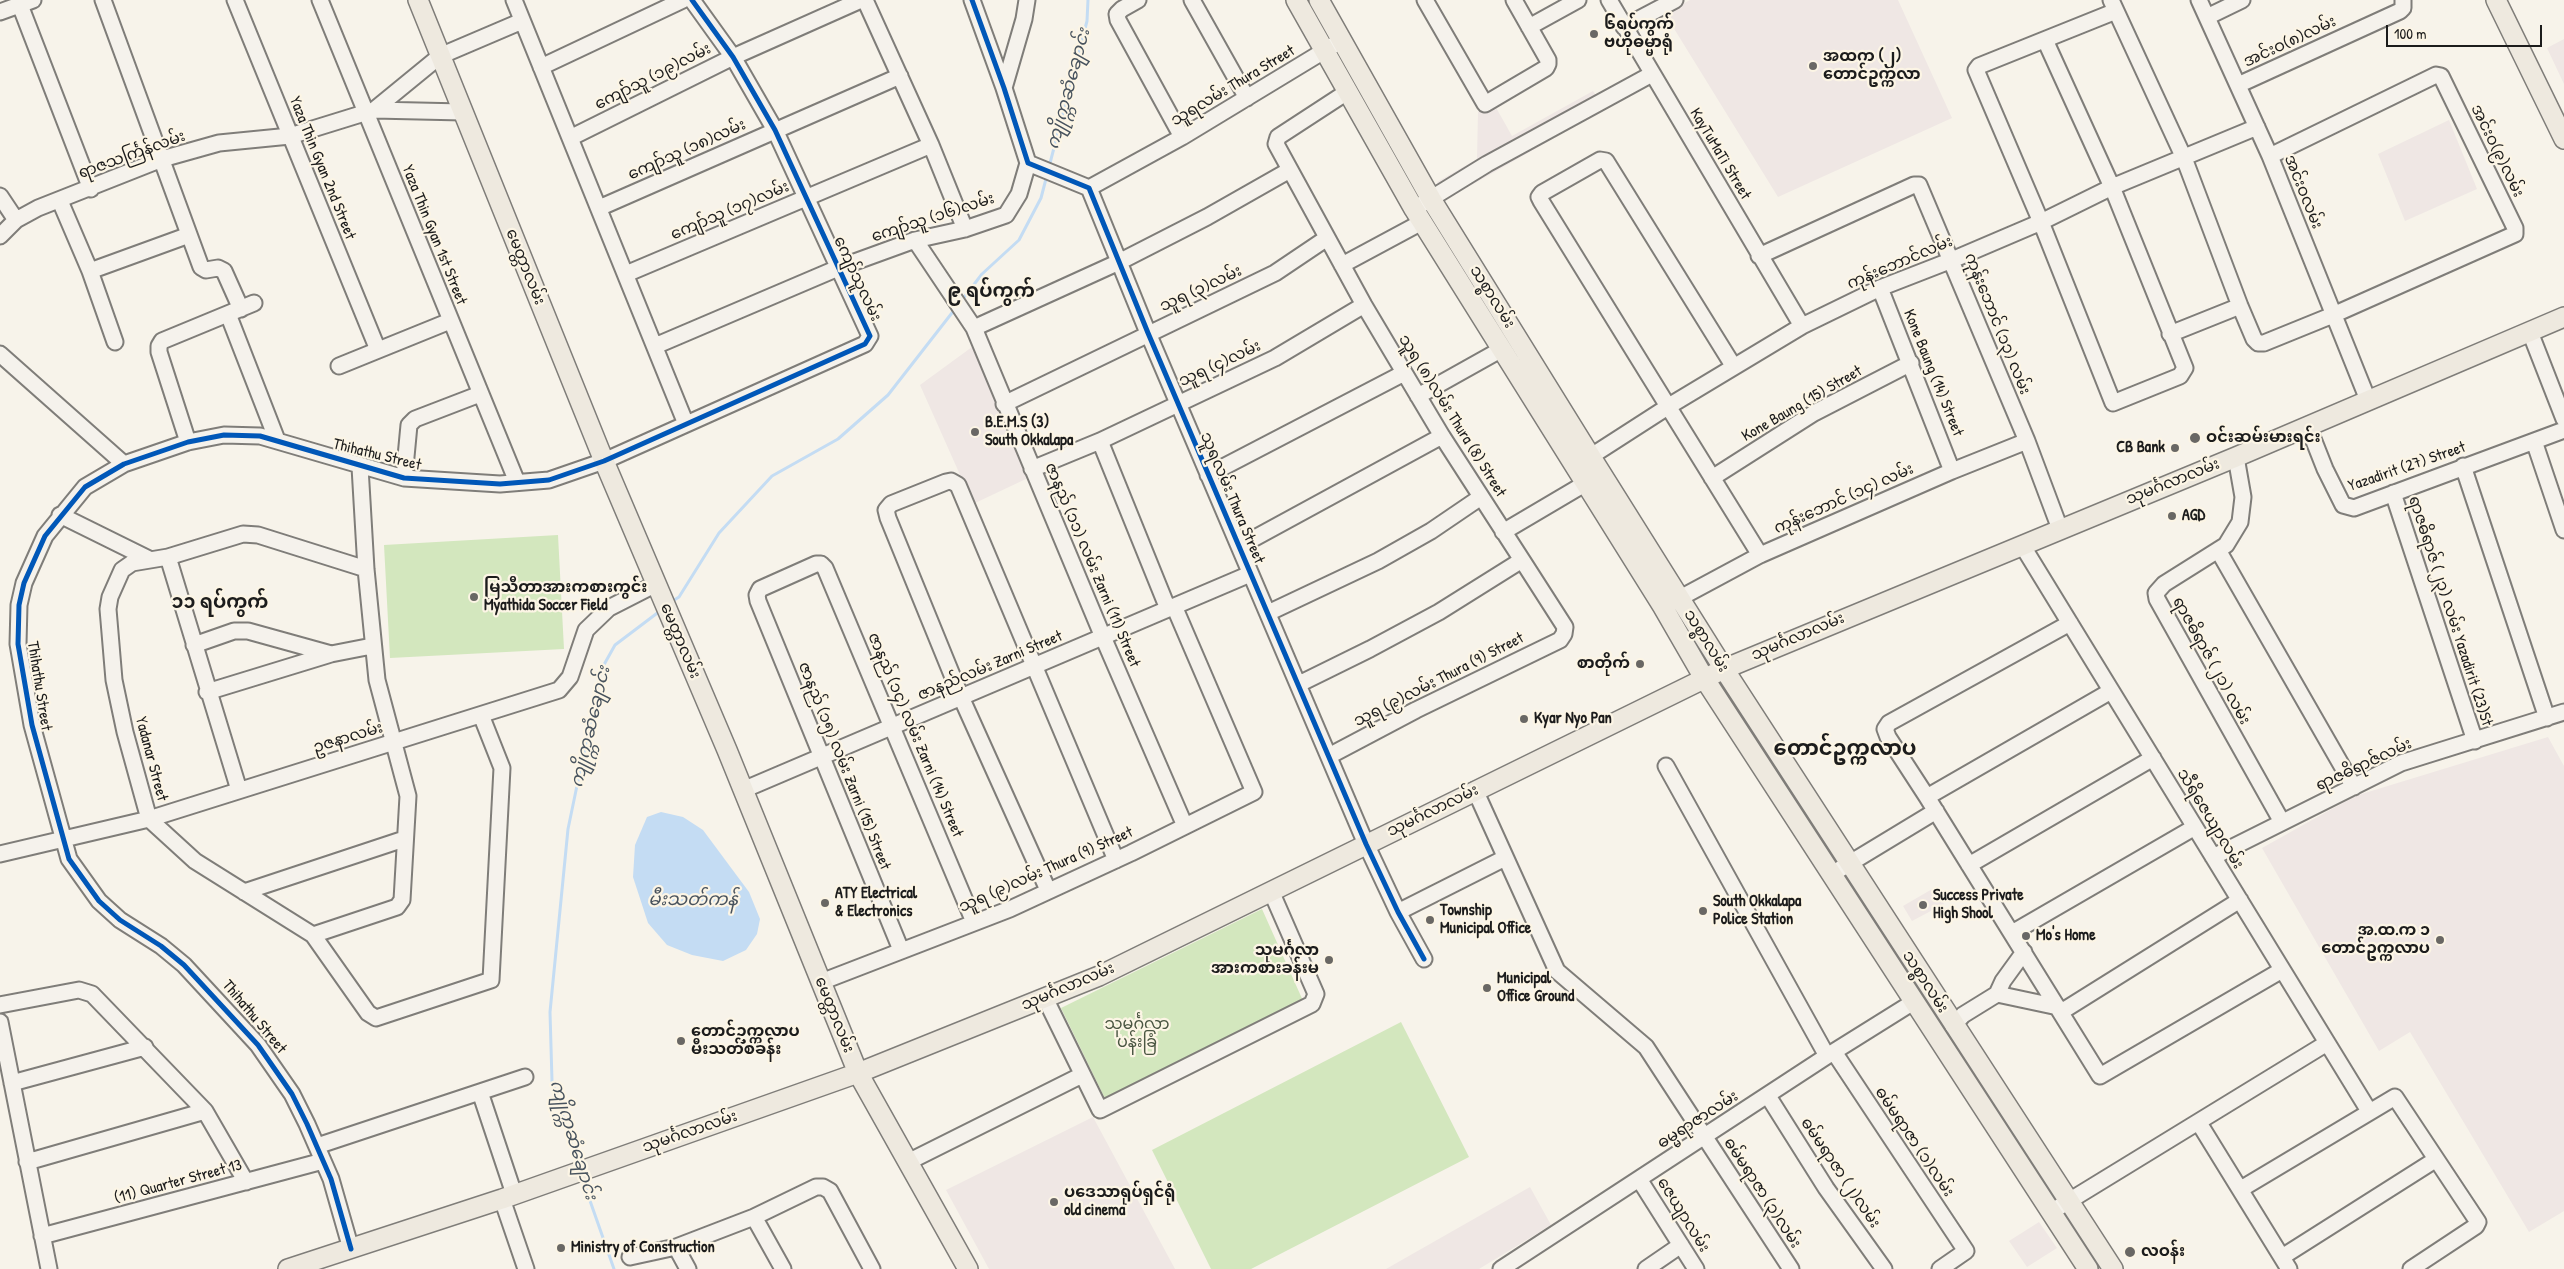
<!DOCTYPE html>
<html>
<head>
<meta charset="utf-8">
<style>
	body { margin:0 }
	#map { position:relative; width:2564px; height:1269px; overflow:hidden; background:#f7f3ea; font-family:"Patrick Hand",sans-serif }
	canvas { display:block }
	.scale { position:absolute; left:2386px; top:25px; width:156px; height:22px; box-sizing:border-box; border:2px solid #1c1c1c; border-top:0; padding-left:6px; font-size:15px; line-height:18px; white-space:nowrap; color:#1c1c1c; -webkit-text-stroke:4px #fcf5e5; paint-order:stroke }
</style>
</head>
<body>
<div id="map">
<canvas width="2564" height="1269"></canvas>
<div class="scale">100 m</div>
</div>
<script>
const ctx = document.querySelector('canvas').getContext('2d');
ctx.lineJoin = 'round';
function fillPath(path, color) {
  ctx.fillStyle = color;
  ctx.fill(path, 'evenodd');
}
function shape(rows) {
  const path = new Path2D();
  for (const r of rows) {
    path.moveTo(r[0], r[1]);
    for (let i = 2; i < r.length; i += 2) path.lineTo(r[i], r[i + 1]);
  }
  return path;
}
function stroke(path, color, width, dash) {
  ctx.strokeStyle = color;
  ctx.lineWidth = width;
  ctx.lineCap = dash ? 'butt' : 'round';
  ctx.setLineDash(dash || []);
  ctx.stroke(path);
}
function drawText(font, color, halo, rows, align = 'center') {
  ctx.font = font + ' "Patrick Hand","Noto Sans Myanmar",sans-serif';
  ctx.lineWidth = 4.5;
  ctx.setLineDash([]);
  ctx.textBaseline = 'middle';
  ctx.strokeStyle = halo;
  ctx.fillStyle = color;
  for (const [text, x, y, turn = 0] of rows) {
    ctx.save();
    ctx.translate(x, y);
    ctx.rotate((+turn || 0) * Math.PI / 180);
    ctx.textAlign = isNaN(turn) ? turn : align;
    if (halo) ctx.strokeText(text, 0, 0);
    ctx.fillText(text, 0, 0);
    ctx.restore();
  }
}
fillPath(shape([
	[1690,0,1898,0,1952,118,1778,197,1665,14],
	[2564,39,2564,84,2547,48],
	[1593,91,1605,109,1447,199,1437,182,1477,159,1478,112,1494,104,1512,136],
	[2449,120,2477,189,2405,221,2378,154],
	[972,347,1028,478,973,504,920,385],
	[2548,737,2564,766,2564,1211,2529,1232,2410,1032,2379,1051,2262,848,2355,796],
	[1934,888,1944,904,1912,921,1903,906],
	[1093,1117,1175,1269,989,1269,946,1190],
	[1530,1187,1551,1225,1479,1269,1386,1269],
	[2039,1222,2057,1248,2027,1267,2009,1241]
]), '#efe7e4');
fillPath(shape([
	[558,535,564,649,390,658,384,545],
	[1262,909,1308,1012,1111,1111,1061,1008],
	[1401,1022,1469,1157,1251,1269,1211,1269,1152,1150]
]), '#d3e7be');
fillPath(shape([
	[661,812,683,817,703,830,749,892,760,919,757,934,746,950,723,961,692,955,667,945,648,923,633,877,635,845,647,817]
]), '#c4dcf3');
stroke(shape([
	[1049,167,1087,21,1088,0],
	[962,300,982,274,1019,240,1041,198,1047,175],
	[671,602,679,597,719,533,772,476,838,439,888,395,955,309],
	[578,1165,552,1081,550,1012,568,829,601,670,615,645,660,611],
	[582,1178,614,1269]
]), '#c4dcf3', 3);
const minor = shape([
	[103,0,201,267,206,270,218,268,224,271,241,309],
	[235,0,378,350],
	[320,0,517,482],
	[514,0,686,424],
	[865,0,931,145,965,229],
	[972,0,1004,88,1028,163,1089,188,1148,333,1366,844,1398,912,1424,959],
	[1138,0,1122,9,1117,14,1118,20,1182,137],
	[1192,0,1247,98],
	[1425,0,1485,104,1546,68,1548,64,1548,60,1514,0],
	[1609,0,1802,326],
	[2111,0,2184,158,2240,306,2254,339,2258,343,2264,343,2333,315,2515,234,2515,228,2441,76,2436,75,2270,156],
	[2199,0,2270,156,2368,400],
	[20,5,91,189],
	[0,12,33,0],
	[2207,17,2242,0],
	[1529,27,1578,0],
	[1624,27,1675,0],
	[2045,40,2112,187,2185,368,2180,376,2113,403,2041,222,1976,70,1979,66,2116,11],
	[541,67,683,0],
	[2238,85,2400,11,2403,8,2403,0],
	[1004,88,1024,19,1027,0],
	[374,110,440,56,522,21],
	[570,138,733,57,861,0],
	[1089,188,1182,137,1342,40],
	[0,196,16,220],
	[60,201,90,271,115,342],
	[599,208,900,76],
	[1414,209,1487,164,1652,74],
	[0,236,16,220,38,208,162,159,219,143,290,136,374,110,463,112],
	[915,240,974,328,1103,637,1185,826],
	[1759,256,1914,185,1919,185,2027,441,2060,529],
	[1342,265,1422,222],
	[90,271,189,235],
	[626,274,931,145],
	[1880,288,1952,471],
	[228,314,277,440],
	[974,328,1119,262,1207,217,1288,171],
	[2530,332,2564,419],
	[2170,334,2240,306],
	[655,346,838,268,915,240,965,229,1006,215,1019,194,1028,163],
	[0,354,124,464],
	[339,366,450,321],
	[1734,367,1606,161,1600,160,1542,193,1539,197,1541,201,1760,555],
	[1418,396,1502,349],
	[1004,404,1275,273,1327,238],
	[2308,426,2325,469,2343,505,2354,508,2564,430],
	[1100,441,1168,609],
	[2534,441,2564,530],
	[188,442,159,352,159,346,162,341,254,303],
	[2236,457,2243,497,2240,522,2226,545,2164,584,2156,593,2157,599,2282,822],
	[1582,462,1669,406,1802,326,1880,288,1952,260,2041,222,2112,187,2257,127],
	[2463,466,2547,718],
	[1032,469,1100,441,1275,358,1364,305],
	[1208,475,1404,373],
	[404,478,409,425,415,419,480,394],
	[1712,478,1814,413,1911,363],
	[2393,493,2475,741],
	[60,515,149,559],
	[1503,532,1586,483],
	[2022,545,2369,1111],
	[1240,546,1442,436],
	[2218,550,2354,787],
	[168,557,239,790],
	[366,569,258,535,243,534,168,557,132,563,122,570,110,597,108,609,114,680,125,732,149,819,195,861,313,935,368,1013,376,1018,491,980,502,768,481,715],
	[1680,598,1760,555,1952,471,2027,441],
	[1268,613,1378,561,1431,531,1481,497],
	[2070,623,1889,723,1885,729,1888,737,1927,797,2100,1076,2282,970],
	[194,645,234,631,248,631,331,654],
	[1299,684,1370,649,1439,612,1522,560,1442,436,1364,305,1276,144,1278,137,1347,92],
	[207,692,331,654,372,646],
	[1329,756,1416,710,1560,640,1564,634,1565,627,1522,560],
	[1666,766,1827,1056],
	[743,790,1250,574],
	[1475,790,1557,971,1646,1047,1791,1269],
	[1927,797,2111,691],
	[0,854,149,819,559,690,570,677,586,630,609,608,656,584],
	[2213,857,2401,763,2564,712],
	[1969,865,2153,758],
	[1832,874,1936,811],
	[1048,890,961,697,888,518,886,510,891,504,946,482,951,481,958,485,1116,860],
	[244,892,404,839],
	[1398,912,1505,858],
	[2012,933,2195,827],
	[313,935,397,907,402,900,408,796,377,680,366,569,360,467],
	[901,950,758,601,757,595,760,589,816,564,821,564,825,568,974,922],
	[821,982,1010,909,1131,853,1254,792,1174,606],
	[1997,994,2003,981,2024,952],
	[1045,998,1100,1110,1312,1004,1316,994,1271,891],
	[0,1005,79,990,92,994,205,1111,246,1182],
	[2061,1012,2240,900],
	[0,1022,49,1269],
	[1953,1026,1963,1015,1997,994,2058,1007],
	[1834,1052,1966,1251,1940,1269],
	[12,1083,145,1047],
	[480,1092,514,1194],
	[1768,1096,1826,1188,1884,1269],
	[2199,1123,2289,1269],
	[317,1146,525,1077],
	[27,1162,205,1111],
	[908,1162,1082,1075],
	[1639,1179,1696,1269],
	[2241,1189,2395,1097,2478,1222,2476,1226,2411,1269],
	[502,1199,526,1269],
	[2051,1212,2327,1043],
	[754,1217,783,1269],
	[42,1236,323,1161],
	[676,1247,688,1269],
	[351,1249,331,1179,307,1124,292,1094,258,1045,184,965,161,946,120,920,99,901,69,859,32,725,18,644,19,605,24,583,45,536,85,487,124,464,188,442,224,435,260,436,404,478,500,484,549,480,604,461,865,344,870,336,775,130,733,57,692,0],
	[630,1257,676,1247,754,1217,816,1187,823,1187,830,1191,872,1269],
	[2282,1257,2435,1160],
	[1501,1269,1827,1056,1915,1001],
	[1646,1269,1681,1245]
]);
const major = shape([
	[418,0,604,461,727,750,858,1073,968,1269],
	[1296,0,1414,209,1663,607,1704,678,2088,1269],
	[1319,0,1431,199,1591,457,1724,669,2113,1269],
	[2496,0,2564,139],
	[288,1269,502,1199,858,1073,1099,976,1724,669,2236,457,2564,317]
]);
stroke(minor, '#7f7d79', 19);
stroke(major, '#7f7d79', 22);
stroke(minor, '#f5f2ec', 15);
stroke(major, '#eee9df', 19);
stroke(shape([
	[972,0,1004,88,1028,163,1089,188,1148,333,1366,844,1398,912,1424,959],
	[351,1249,331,1179,307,1124,292,1094,258,1045,184,965,161,946,120,920,99,901,69,859,32,725,18,644,19,605,24,583,45,536,85,487,124,464,188,442,224,435,260,436,404,478,500,484,549,480,604,461,865,344,870,336,775,130,733,57,692,0]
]), '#0057b8', 5);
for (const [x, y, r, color] of [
	[1594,34,5,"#696764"],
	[1813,66,5,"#696764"],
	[975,432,5,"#696764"],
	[2195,438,6,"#696764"],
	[2175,448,5,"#696764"],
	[2172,516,5,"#696764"],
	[474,597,5,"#696764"],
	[1640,664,5,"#696764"],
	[1524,719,5,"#696764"],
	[825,903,5,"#696764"],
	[1923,905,5,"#696764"],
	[1703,911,5,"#696764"],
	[1430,920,5,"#696764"],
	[2026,936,5,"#696764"],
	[2440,940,5,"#696764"],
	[1329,960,5,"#696764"],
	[1487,988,5,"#696764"],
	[681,1041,5,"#696764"],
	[1054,1202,5,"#696764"],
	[561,1248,5,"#696764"],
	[2130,1252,6,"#696764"]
]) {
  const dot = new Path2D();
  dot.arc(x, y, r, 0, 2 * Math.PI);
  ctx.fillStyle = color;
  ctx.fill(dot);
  stroke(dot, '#fcf5e5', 2);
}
drawText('bold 16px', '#1c1c1c', '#fcf5e5', [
	["၆ရပ်ကွက်",1604,25],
	["ဗဟိုဓမ္မာရုံ",1604,43],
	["အထက (၂)",1823,57],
	["တောင်ဥက္ကလာ",1823,75],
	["B.E.M.S (3)",985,423],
	["South Okkalapa",985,441],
	["ဝင်းဆမ်းမားရင်း",2206,438],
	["CB Bank",2165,448,"right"],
	["AGD",2182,516],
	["မြသီတာအားကစားကွင်း",484,588],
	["Myathida Soccer Field",484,606],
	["စာတိုက်",1630,664,"right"],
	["Kyar Nyo Pan",1534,719],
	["ATY Electrical",835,894],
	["& Electronics",835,912],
	["Success Private",1933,896],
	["High Shool",1933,914],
	["South Okkalapa",1713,902],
	["Police Station",1713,920],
	["Township",1440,911],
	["Municipal Office",1440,929],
	["အ.ထ.က ၁",2430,931,"right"],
	["တောင်ဥက္ကလာပ",2430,949,"right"],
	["Mo's Home",2036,936],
	["သုမင်္ဂလာ",1319,951,"right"],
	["အားကစားခန်းမ",1319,969,"right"],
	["Municipal",1497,979],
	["Office Ground",1497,997],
	["တောင်ဥက္ကလာပ",691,1032],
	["မီးသတ်စခန်း",691,1050],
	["ပဒေသာရုပ်ရှင်ရုံ",1064,1193],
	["old cinema",1064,1211],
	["Ministry of Construction",571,1248],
	["လဝန်း",2141,1252]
], 'left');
drawText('16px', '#1c1c1c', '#fcf5e5', [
	["အင်းဝ(၈)လမ်း",2290,42,-25],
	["ကျော်သူ (၁၉)လမ်း",653,77,-27],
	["သူရလမ်း Thura Street",1233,86,-31],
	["ကျော်သူ (၁၈)လမ်း",687,150,-24],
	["အင်းဝ(၉)လမ်း",2497,151,64],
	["KayTuMaTi Street",1720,154,59],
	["ရာဇသင်္ကြန်လမ်း",132,155,-20],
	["Yaza Thin Gyan 2nd Street",322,168,68],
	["အင်းဝလမ်း",2303,192,68],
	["ကျော်သူ (၁၇)လမ်း",730,211,-23],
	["ကျော်သူ (၁၆)လမ်း",933,218,-18],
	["Yaza Thin Gyan 1st Street",434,235,68],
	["ကုန်းဘောင်လမ်း",1900,263,-23],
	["မေတ္တာလမ်း",525,267,68],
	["ကျော်သူလမ်း",857,279,65],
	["သူရ (၃)လမ်း",1201,289,-25],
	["သစ္စာလမ်း",1492,297,58],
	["ကုန်းဘောင် (၁၃) လမ်း",1997,324,68],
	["သူရ (၄)လမ်း",1220,364,-25],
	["Kone Baung (14) Street",1933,373,68],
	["Kone Baung (15) Street",1802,404,-30],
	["သူရ (၈)လမ်း Thura (8) Street",1452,416,58],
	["Thihathu Street",377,455,14],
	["Yazadirit (27) Street",2407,467,-19],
	["သုမင်္ဂလာလမ်း",2173,482,-22],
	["သူရလမ်း Thura Street",1232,498,67],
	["ကုန်းဘောင် (၁၄) လမ်း",1844,499,-24],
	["ဇာနည် (၁၁) လမ်း Zarni (11) Street",1092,565,67],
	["ရာဇဓိရာဇ် (၂၃) လမ်း Yazadirit (23)St",2450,611,72],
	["သုမင်္ဂလာလမ်း",1798,637,-23],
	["မေတ္တာလမ်း",680,641,67],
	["သစ္စာလမ်း",1706,641,58],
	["ရာဇဓိရာဇ် (၂၁) လမ်း",2211,661,61],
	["ဇာနည်လမ်း Zarni Street",990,666,-23],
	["သူရ (၉)လမ်း Thura (9) Street",1439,680,-27],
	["Thihathu Street",39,686,81],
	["ဇာနည် (၁၄) လမ်း Zarni (14) Street",915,735,67],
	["ဥဇနာလမ်း",348,738,-17],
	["Yadanar Street",151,759,75],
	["ရာဇဓိရာဇ်လမ်း",2364,765,-25],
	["ဇာနည် (၁၅) လမ်း Zarni (15) Street",844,766,68],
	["သုမင်္ဂလာလမ်း",1433,811,-26],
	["သီရိဇေယျာလမ်း",2210,819,59],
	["သူရ (၉)လမ်း Thura (9) Street",1046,870,-24],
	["သစ္စာလမ်း",1925,982,57],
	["သုမင်္ဂလာလမ်း",1068,987,-23],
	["မေတ္တာလမ်း",834,1015,68],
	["Thihathu Street",254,1017,50],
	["ဓမ္မရာဇာလမ်း",1698,1120,-33],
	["သုမင်္ဂလာလမ်း",690,1132,-19],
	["ဓမ်မရာဇာ (၁)လမ်း",1914,1142,56],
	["ဓမ်မရာဇာ (၂)လမ်း",1840,1173,56],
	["(11) Quarter Street 13",178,1182,-15],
	["ဓမ်မရာဇာ (၃)လမ်း",1762,1193,57],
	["ဇေယျာလမ်း",1683,1215,58]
]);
drawText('16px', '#4a5642', '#fcf5e5', [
	["သုမင်္ဂလာ",1137,1025],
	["ပန်းခြံ",1137,1043]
]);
drawText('italic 18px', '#48535e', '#fcf5e5', [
	["ကျိုက္ကဆံချောင်း",1069,89,-75],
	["ကျိုက္ကဆံချောင်း",591,727,-77],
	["မီးသတ်ကန်",693,900],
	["ကျိုက္ကဆံချောင်း",573,1140,73]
]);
drawText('bold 19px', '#1c1c1c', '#fcf5e5', [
	["၉ ရပ်ကွက်",991,292],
	["၁၁ ရပ်ကွက်",220,603]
]);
drawText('bold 21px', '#1c1c1c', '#fcf5e5', [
	["တောင်ဥက္ကလာပ",1845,749]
]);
</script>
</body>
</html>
